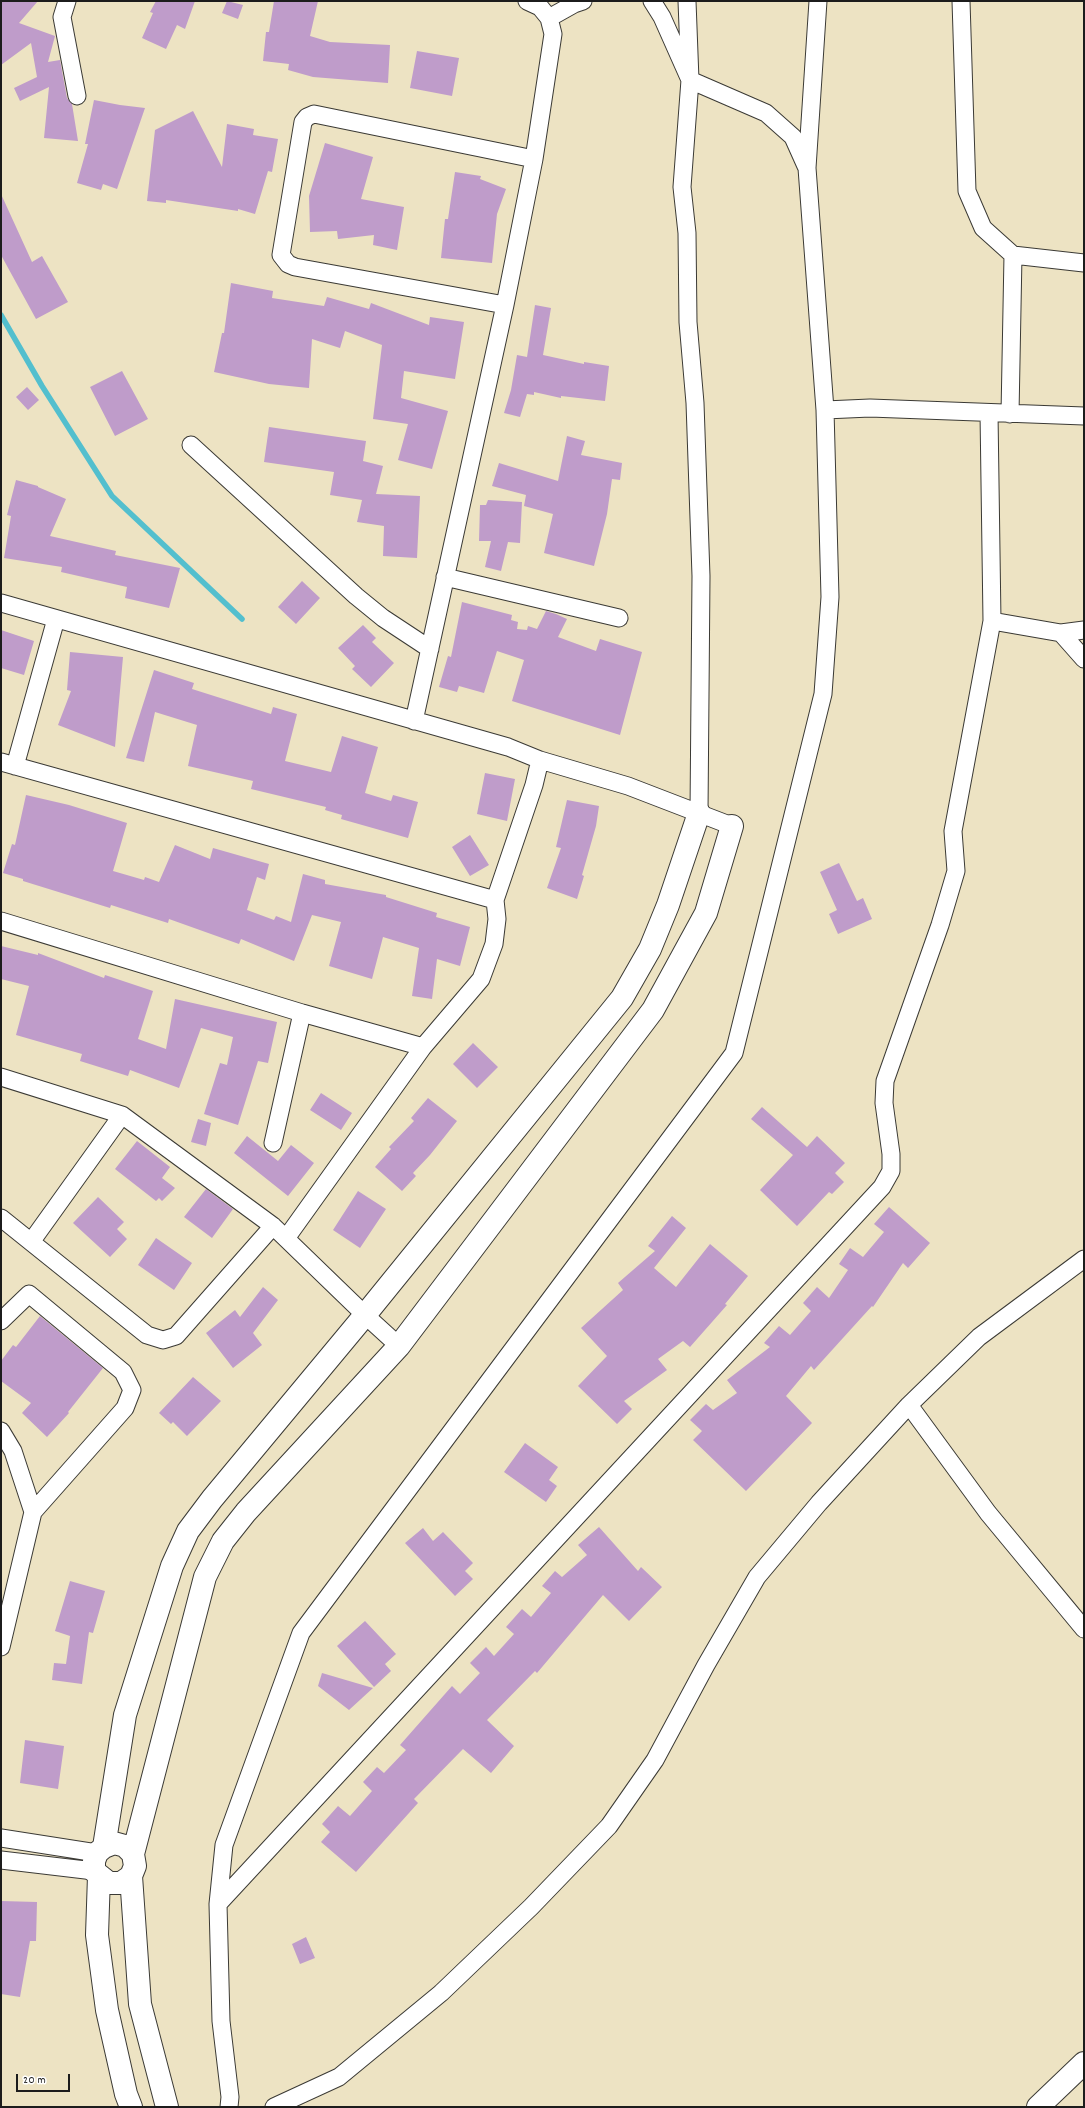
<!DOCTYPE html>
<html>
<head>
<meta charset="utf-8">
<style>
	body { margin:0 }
	#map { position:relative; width:1085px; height:2108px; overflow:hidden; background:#ede3c3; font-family:Dekko,sans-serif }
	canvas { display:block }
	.frame { position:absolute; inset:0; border:2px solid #1c1c1c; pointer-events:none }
	.scale { position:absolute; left:16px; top:2074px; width:54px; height:18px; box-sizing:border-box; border:2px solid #1c1c1c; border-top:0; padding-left:5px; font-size:12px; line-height:14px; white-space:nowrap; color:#1c1c1c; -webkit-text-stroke:3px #fff; paint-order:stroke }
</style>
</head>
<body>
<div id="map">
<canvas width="1085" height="2108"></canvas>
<div class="frame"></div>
<div class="scale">20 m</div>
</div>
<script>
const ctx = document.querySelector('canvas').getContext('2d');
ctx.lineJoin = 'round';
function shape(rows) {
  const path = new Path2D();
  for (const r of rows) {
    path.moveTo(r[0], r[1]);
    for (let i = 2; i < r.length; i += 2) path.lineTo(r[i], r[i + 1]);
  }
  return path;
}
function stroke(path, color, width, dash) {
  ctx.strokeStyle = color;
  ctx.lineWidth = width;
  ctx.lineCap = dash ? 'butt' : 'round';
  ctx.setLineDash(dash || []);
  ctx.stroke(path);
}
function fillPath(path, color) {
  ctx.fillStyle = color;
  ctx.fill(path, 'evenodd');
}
stroke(shape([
	[1,315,42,386,112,496,242,619]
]), '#53bfce', 5.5);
fillPath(shape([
	[1,1,38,1,19,23,55,36,48,62,60,60,67,98,72,104,78,141,44,138,49,87,20,101,14,88,37,77,31,43,1,65],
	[156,1,195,1,185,29,177,25,166,49,142,38,153,13,150,12],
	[227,1,243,5,238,19,222,13],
	[274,1,318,1,310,36,330,42,390,45,388,83,313,77,288,70,289,64,263,61,266,32,269,32],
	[417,51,459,58,452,96,410,88],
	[94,100,120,105,145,108,117,189,103,184,101,190,77,183,88,144,85,144],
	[193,111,222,167,227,124,254,129,253,135,278,139,272,172,268,171,255,214,238,209,238,211,166,200,166,203,147,201,155,130],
	[325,143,373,157,361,199,404,207,397,250,373,245,374,235,338,239,337,231,310,232,309,196],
	[455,172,481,176,480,179,506,189,497,214,492,263,441,258,445,219,448,219],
	[1,194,32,262,42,256,68,302,36,319,1,255],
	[231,283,273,291,272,298,324,306,327,297,369,309,371,303,429,325,430,317,464,322,455,379,404,371,401,398,448,411,432,469,398,460,408,424,373,419,382,345,345,331,340,348,312,339,309,388,269,384,214,372,222,333,224,333],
	[535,305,551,308,543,355,584,364,584,362,609,366,605,401,561,396,561,398,534,392,534,395,527,394,520,417,504,413,511,390,517,355,527,357],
	[122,371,148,419,115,436,90,387],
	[27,387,39,400,28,410,16,397],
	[269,427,366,441,363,461,383,466,376,494,420,496,417,558,383,556,384,526,357,522,362,500,330,495,334,472,264,462],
	[567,436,585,441,581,455,622,463,620,480,612,479,607,514,594,566,544,553,553,514,524,506,526,495,492,486,499,463,558,481],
	[16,480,38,486,38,487,66,499,50,536,116,551,115,555,180,568,169,608,125,598,127,587,61,572,62,567,4,558,11,516,7,515],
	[488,500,522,502,520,543,508,542,501,571,485,567,491,541,479,541,480,505,486,505],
	[302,581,320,598,296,624,278,607],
	[462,602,512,615,511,620,518,622,517,629,527,630,528,626,537,629,546,611,556,614,567,619,558,637,596,651,600,639,642,652,620,735,512,701,524,660,497,651,484,693,459,686,457,692,439,687,448,656,451,657],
	[363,625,376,638,372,642,394,663,371,687,352,669,355,666,338,648],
	[1,630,34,641,24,675,1,668],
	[70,652,123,657,115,747,58,725,71,691,67,690],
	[154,670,194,683,192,689,271,714,273,707,297,714,285,761,331,772,342,736,378,747,365,793,391,801,393,795,418,802,408,838,341,819,342,815,325,810,326,807,251,789,253,781,188,766,197,725,155,712,144,762,126,758],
	[485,773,515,779,507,821,477,814],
	[26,795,69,805,127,823,113,871,144,880,145,877,159,882,175,845,210,859,213,848,269,864,265,880,257,877,247,910,274,920,276,916,291,922,303,874,325,880,325,884,386,895,386,897,437,913,436,917,470,927,460,966,437,959,432,999,412,996,419,948,383,937,372,979,329,966,341,922,312,915,294,961,241,939,239,944,169,919,168,923,111,905,110,908,23,881,23,879,3,873,12,844,15,845],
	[567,800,599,806,596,826,582,875,584,876,577,899,547,888,561,848,556,847],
	[470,835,489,865,470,876,452,847],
	[839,863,857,901,863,898,872,919,838,934,829,914,837,910,820,872],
	[1,946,38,955,38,953,104,978,105,975,153,991,138,1039,166,1049,175,999,277,1022,268,1063,258,1061,238,1125,204,1114,220,1063,227,1065,233,1037,201,1028,179,1088,130,1070,128,1076,80,1061,82,1054,16,1035,29,986,1,979],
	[473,1043,498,1067,477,1088,453,1064],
	[321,1093,352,1113,341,1130,310,1110],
	[428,1098,457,1121,430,1155,413,1173,416,1176,402,1191,375,1167,391,1149,389,1147,414,1121,411,1118],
	[762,1107,807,1147,817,1136,845,1163,835,1173,844,1182,832,1194,829,1192,797,1226,760,1190,793,1155,751,1119],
	[198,1119,211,1123,206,1146,191,1142],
	[247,1136,278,1161,291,1145,314,1163,288,1196,234,1153],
	[137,1141,170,1167,162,1178,175,1188,162,1201,159,1198,156,1201,115,1169],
	[206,1189,233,1209,212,1238,184,1217],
	[358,1191,386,1209,360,1248,333,1230],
	[98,1197,124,1222,117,1229,127,1239,110,1257,73,1223],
	[889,1207,930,1243,908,1268,903,1263,873,1307,872,1306,814,1370,811,1366,786,1396,812,1423,746,1491,693,1440,702,1431,690,1420,706,1404,713,1410,737,1393,727,1380,770,1347,764,1343,779,1326,790,1335,811,1311,803,1303,817,1287,829,1298,848,1270,839,1264,850,1248,863,1257,884,1232,874,1224],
	[672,1216,686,1228,654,1268,676,1287,710,1244,748,1276,725,1304,727,1305,690,1347,683,1341,658,1359,667,1370,624,1401,632,1409,617,1424,578,1386,607,1356,581,1328,623,1290,618,1283,655,1251,648,1246],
	[156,1238,192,1263,174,1290,138,1265],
	[263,1287,278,1300,253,1333,262,1345,233,1368,206,1333,235,1310,240,1317],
	[40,1316,103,1368,68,1412,69,1413,47,1437,22,1413,31,1403,1,1381,1,1361,13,1345,16,1347],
	[193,1377,221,1401,187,1436,173,1422,171,1424,159,1413],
	[525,1443,558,1467,549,1480,557,1486,546,1502,504,1472],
	[599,1527,638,1571,641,1567,662,1587,629,1621,603,1595,537,1673,535,1671,487,1720,514,1746,491,1773,463,1749,414,1799,418,1803,356,1872,321,1842,330,1832,322,1824,338,1806,350,1816,372,1791,363,1782,377,1767,384,1773,406,1750,400,1745,452,1686,460,1694,480,1673,470,1663,486,1647,494,1656,514,1634,506,1627,522,1609,531,1617,551,1593,542,1586,555,1571,562,1577,587,1555,578,1545],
	[423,1528,433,1541,443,1532,473,1563,465,1571,473,1579,455,1596,405,1543],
	[70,1581,105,1591,93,1633,89,1632,82,1684,52,1680,54,1663,66,1664,70,1636,55,1631],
	[365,1621,396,1654,385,1664,391,1671,374,1687,337,1646],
	[322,1673,373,1688,349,1710,318,1686],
	[25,1740,64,1746,58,1789,20,1783],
	[1,1901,37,1902,36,1941,30,1941,20,1997,1,1994],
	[306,1937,315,1958,300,1964,292,1944]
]), '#bf9cca');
const minor = shape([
	[67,1,62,17,77,96],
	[652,1,662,17,690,80,766,113,793,137,806,166],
	[687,1,690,80,682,187,687,233,688,322,695,403,701,576,699,813],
	[961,1,967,191,983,228,1013,255],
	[549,18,574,4,583,1],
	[505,305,295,267,288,264,281,255,303,122,307,117,314,114,534,159],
	[825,410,870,408,1084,416],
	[989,413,992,621,1061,633,1084,659],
	[1010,414,1013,255,1084,263],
	[191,445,356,596,383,618,430,649],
	[445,577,619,618],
	[1,603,508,747,540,760,534,785,495,900,497,919,494,944,481,979,423,1047],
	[1061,633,1084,630],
	[414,721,505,305,534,159,553,34,549,18,540,7,527,1],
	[540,760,628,786,732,826],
	[1,762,495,900],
	[15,766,56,619],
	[1,921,302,1013,423,1047,287,1237],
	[1,1077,122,1115,273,1226],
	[273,1143,302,1013],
	[1,1218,147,1335,163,1340,176,1336,273,1226,365,1315,399,1346],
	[31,1242,122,1115],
	[1,1321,29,1294,123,1372,132,1390,125,1408,33,1512,1,1647],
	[909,1405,988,1513,1084,1629],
	[1,1431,13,1451,33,1512],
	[1,1838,97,1853],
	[1,1860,94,1871],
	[218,1904,882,1187,891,1171,891,1154,884,1103,885,1081,940,925,956,871,953,831,992,621],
	[229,2107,230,2097,221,2021,218,1904,224,1845,301,1633,734,1053,823,694,830,597,825,410,807,168,818,1],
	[274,2107,339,2077,441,1993,531,1907,609,1826,655,1760,706,1665,757,1577,819,1503,909,1405,979,1337,1084,1259]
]);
const tertiary = shape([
	[104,1847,125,1715,172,1566,188,1531,212,1499,365,1315,622,998,650,949,668,905,699,813],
	[133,1854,125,1846,114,1843,104,1847,97,1853,94,1861,94,1871,109,1883,121,1883,131,1876,135,1866,133,1854,205,1577,223,1541,246,1512,399,1346,653,1010,706,913,732,826],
	[99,1876,97,1935,107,2010,126,2094,131,2107],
	[131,1876,140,2004,167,2107],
	[1038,2107,1084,2063]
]);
stroke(minor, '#3b3a35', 19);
stroke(tertiary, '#3b3a35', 24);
stroke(minor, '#fff', 17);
stroke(tertiary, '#fff', 22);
</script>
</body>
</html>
